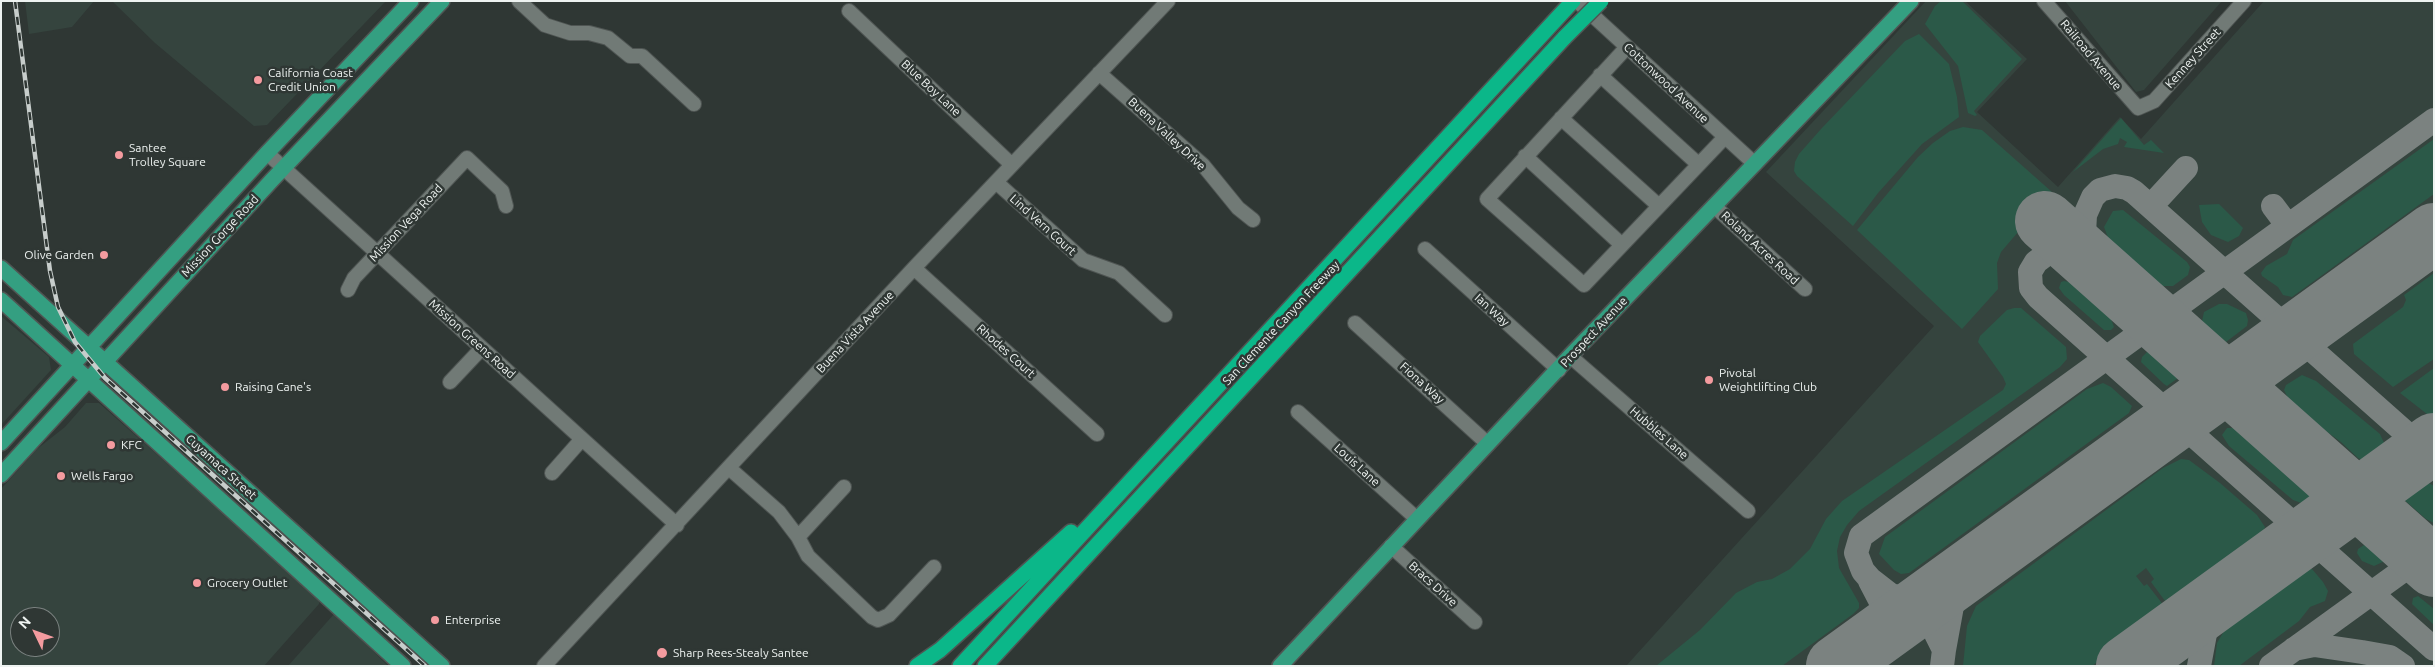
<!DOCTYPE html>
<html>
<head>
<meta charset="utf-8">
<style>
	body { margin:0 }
	#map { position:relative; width:2435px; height:667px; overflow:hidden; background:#2f3734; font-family:Ubuntu,sans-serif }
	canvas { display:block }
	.frame { position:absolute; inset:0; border:2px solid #eef3f1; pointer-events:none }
	.north { position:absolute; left:10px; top:607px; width:50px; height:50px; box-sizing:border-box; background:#2f3734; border:1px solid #7b8280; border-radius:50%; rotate:312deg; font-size:14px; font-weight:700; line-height:20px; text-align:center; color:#eef3f1 }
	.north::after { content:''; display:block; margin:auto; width:18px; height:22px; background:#f49b9f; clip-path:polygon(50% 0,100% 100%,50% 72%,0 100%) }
</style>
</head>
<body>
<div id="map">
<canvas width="2435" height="667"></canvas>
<div class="frame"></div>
<div class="north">N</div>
</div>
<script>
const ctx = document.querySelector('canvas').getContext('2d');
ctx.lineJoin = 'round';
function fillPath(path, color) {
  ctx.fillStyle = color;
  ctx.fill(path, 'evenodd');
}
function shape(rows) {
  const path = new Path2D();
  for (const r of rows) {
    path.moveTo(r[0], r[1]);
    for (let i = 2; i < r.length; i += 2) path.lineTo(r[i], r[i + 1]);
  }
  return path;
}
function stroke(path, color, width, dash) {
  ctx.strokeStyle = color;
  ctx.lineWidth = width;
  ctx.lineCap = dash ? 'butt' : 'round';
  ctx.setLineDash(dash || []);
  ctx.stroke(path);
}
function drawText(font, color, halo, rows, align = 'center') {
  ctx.font = font + ' Ubuntu,sans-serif';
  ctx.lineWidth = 5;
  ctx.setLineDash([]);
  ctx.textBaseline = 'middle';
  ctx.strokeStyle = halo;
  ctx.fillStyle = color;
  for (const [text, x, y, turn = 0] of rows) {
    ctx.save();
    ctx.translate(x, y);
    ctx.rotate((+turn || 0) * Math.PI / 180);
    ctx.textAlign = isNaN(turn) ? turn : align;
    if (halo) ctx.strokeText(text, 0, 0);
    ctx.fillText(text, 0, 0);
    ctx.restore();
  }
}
fillPath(shape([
	[25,1,94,1,72,27,29,34],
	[112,1,386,1,267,125,254,126,155,43],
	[1926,1,1965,1,2027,59,1977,112,2058,187,2120,117,2141,139,2264,1,2434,1,2434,666,1626,666,1934,326,1766,172],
	[2065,1,2222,1,2144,90,2136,92],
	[1,316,49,357,51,370,1,425],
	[86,403,99,403,320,599,319,604,264,666,1,666,1,489,37,449,65,427],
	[20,617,50,617,50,647,20,647],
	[334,614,346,624,388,666,288,666]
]), '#35443e');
fillPath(shape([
	[1941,1,1962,1,2022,59,1974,111,1977,115,1975,116,1968,113,1958,66,1925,24,1935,6],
	[1919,34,1949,64,1957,97,1959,117,1922,144,1878,193,1853,226,1797,176,1794,171,1795,162,1799,154,1821,129,1905,41],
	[2121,118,2144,145,2151,140,2164,153,2124,147,2127,142,2120,138,2118,144,2103,149,2073,172],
	[1963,127,1982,130,2052,192,2001,252,1997,263,1998,289,1962,329,1857,230,1918,157,1933,143,1950,131],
	[2434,139,2434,194,2292,297,2283,295,2278,287,2262,276,2261,273,2266,266,2287,254,2293,240],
	[2219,204,2243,228,2239,236,2228,242,2211,235,2202,222,2199,205],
	[2123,210,2187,262,2190,267,2188,275,2173,286,2162,286,2117,247,2109,240,2104,227,2113,211],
	[2434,273,2434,359,2393,387,2354,354,2353,344,2403,307,2406,300,2404,295],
	[2064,281,2069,282,2111,319,2114,327,2111,330,2104,330,2064,295,2059,288,2061,282],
	[2219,304,2227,304,2246,313,2248,320,2247,326,2226,342,2208,329,2202,321,2204,312],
	[2014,308,2021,308,2066,347,2067,359,2060,367,1859,511,1847,525,1840,537,1837,551,1839,568,1859,603,1859,608,1853,614,1782,666,1656,666,1700,630,1736,593,1757,582,1772,579,1790,569,1810,549,1826,519,1842,501,2003,390,2006,384,2003,377,1978,342,1980,336,2007,310],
	[2147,352,2153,354,2178,378,2167,386,2164,384,2141,362,2142,357],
	[2434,368,2434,414,2427,414,2400,393],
	[2302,375,2316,381,2380,434,2385,445,2384,450,2378,456,2366,462,2358,458,2341,442,2319,426,2289,400,2284,390,2286,385],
	[2103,383,2111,387,2132,406,2129,413,1909,573,1901,574,1894,570,1879,554,1885,537,2087,389],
	[2227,428,2233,428,2306,490,2313,496,2312,503,2304,504,2293,500,2229,446,2222,435],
	[2181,459,2189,460,2220,483,2257,515,2265,527,2260,540,2252,548,2171,609,2151,582,2154,579,2146,568,2136,576,2144,586,2147,584,2168,611,2092,666,1963,666,1967,626,1976,606,2163,468],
	[2425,481,2434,486,2434,523,2426,519,2401,497,2401,493,2408,488,2416,483],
	[2364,545,2378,551,2385,559,2385,561,2374,566,2362,561,2357,553,2358,549],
	[2303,568,2312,569,2323,582,2328,591,2325,601,2310,607,2299,621,2239,666,2214,666,2217,643,2231,619,2241,608,2293,571],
	[2418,596,2434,609,2434,625,2412,604,2413,598]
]), '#2b5948');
stroke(shape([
	[2151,206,2186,168],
	[2273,206,2288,226],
	[2095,266,2062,253,2048,253,2036,262,2030,272,2031,288,2038,297,2434,649],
	[2095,266,2084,233,2085,215,2093,197,2100,190,2115,186,2127,188,2134,192,2434,458],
	[1891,595,1909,600,1923,598,1966,570],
	[1869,644,1892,628,1903,624,1917,623,1933,628],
	[2294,649,2314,645,2362,652,2390,657,2403,666],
	[1944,650,1952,606,1964,579,1974,568,2043,518],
	[1833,666,1873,637,1877,631,1882,604,1870,581],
	[1942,666,1944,650,1933,628,1870,579,1863,571,1856,553,1861,536,2434,120],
	[2199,666,2207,623,2217,603,2303,540],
	[2271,666,2434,548]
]), '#7b8280', 24);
stroke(shape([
	[2045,221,2434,567],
	[1836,666,2434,233],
	[2126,666,2434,443]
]), '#7b8280', 60);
const minor = shape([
	[519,1,545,25,570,33,589,33,608,38,630,56,642,56,694,104],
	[1577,1,1755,164],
	[2044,1,2138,108,2154,101,2244,1],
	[849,11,1012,165],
	[1627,47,1487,199,1584,285,1725,137],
	[1099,73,1203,165,1238,208,1253,220],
	[1600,75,1698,164],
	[1561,118,1659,206],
	[267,153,677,525],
	[1525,156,1622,245],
	[996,182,1083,260,1119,273,1165,315],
	[1714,206,1805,289],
	[1425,249,1559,370],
	[914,268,1097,434],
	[348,290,354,278,467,158,502,191,506,206],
	[1355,323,1488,444],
	[1570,356,1748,511],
	[450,382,482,348],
	[1298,412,1416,518],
	[729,468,779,512,798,537,808,556,872,617,878,620,889,615,934,567],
	[552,473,582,439],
	[798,537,844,487],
	[1391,546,1475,622],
	[544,666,914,268,1168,1]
]);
const major = shape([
	[1,268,442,666],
	[1,300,403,666],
	[1,443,267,153,411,1],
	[1,475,272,180,442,1],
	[1280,666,1570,356,1911,1]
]);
const highway = shape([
	[917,666,940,650,1071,532],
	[960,666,1573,1],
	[985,666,1565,37]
]);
stroke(minor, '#4f5553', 16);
stroke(major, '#4f5553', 18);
stroke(highway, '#4f5553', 18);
stroke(minor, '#717a76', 14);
stroke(major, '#349f81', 15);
stroke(highway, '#0bb789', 15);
const rail = shape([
	[15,1,50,271,58,307,75,342,105,378,425,666]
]);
stroke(rail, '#c7cdcb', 4.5);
stroke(rail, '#2f3734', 2.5, [8]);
const highwayBridge = shape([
	[1565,37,1601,1]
]);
stroke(highwayBridge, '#4f5553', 18, []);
stroke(highwayBridge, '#0bb789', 15);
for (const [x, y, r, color] of [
	[258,80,5,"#f49b9f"],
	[119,155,5,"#f49b9f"],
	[104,255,5,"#f49b9f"],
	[1709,380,5,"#f49b9f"],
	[225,387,5,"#f49b9f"],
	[111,445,5,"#f49b9f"],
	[61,476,5,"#f49b9f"],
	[197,583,5,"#f49b9f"],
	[435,620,5,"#f49b9f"],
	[662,653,6,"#f49b9f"]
]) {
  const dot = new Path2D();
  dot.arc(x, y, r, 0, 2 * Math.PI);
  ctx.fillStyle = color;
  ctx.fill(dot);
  stroke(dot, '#2f3734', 2);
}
drawText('12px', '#eef3f1', '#2f3734', [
	["Railroad Avenue",2091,55,50],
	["Kenney Street",2193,58,-48],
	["Cottonwood Avenue",1666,83,43],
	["Blue Boy Lane",931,88,43],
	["Buena Valley Drive",1167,134,43],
	["Mission Vega Road",406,223,-47],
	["Lind Vern Court",1043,225,42],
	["Mission Gorge Road",220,236,-47],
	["Roland Acres Road",1760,248,43],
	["Ian Way",1492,310,42],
	["San Clemente Canyon Freeway",1281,323,-47],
	["Buena Vista Avenue",855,332,-47],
	["Prospect Avenue",1594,332,-47],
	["Mission Greens Road",472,339,42],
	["Rhodes Court",1006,351,42],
	["Fiona Way",1422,383,42],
	["Hubbles Lane",1659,433,41],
	["Louis Lane",1357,465,42],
	["Cuyamaca Street",221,467,42],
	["Bracs Drive",1433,584,42]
]);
drawText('12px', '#eef3f1', '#2f3734', [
	["California Coast",268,73],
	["Credit Union",268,87],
	["Santee",129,148],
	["Trolley Square",129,162],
	["Olive Garden",94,255,"right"],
	["Pivotal",1719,373],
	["Weightlifting Club",1719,387],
	["Raising Cane's",235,387],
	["KFC",121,445],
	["Wells Fargo",71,476],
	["Grocery Outlet",207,583],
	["Enterprise",445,620],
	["Sharp Rees-Stealy Santee",673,653]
], 'left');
</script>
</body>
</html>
